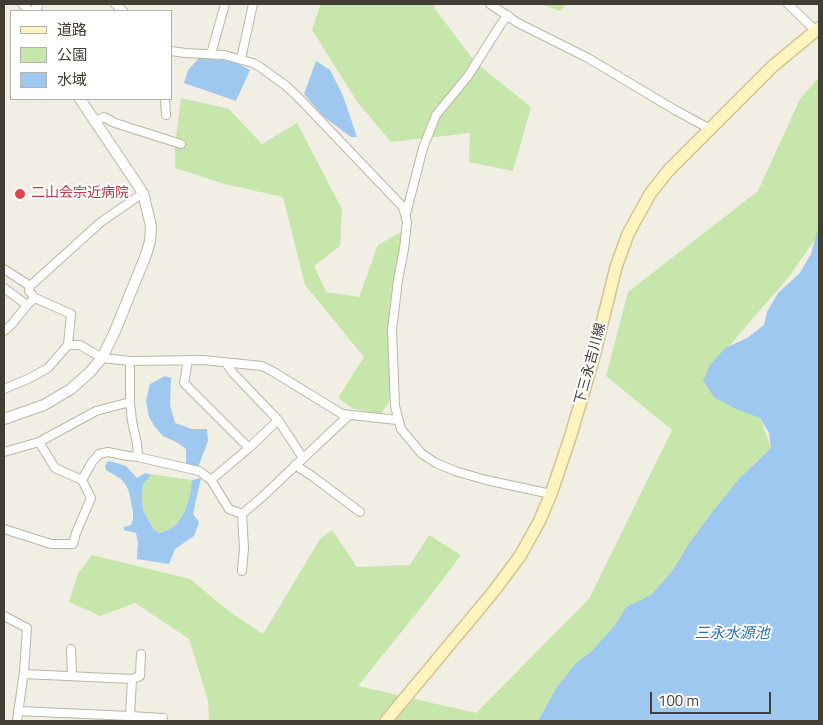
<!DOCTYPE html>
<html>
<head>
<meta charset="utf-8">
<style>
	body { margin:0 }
	#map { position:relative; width:823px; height:725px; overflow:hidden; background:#f1eee3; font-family:"Titillium Web","Noto Sans JP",sans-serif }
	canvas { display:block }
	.frame { position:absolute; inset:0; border:5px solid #433e33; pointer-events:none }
	.legend { position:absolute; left:10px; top:10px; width:162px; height:90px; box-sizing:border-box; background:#fff; border:1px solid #b4b2ad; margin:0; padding:6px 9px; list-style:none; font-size:15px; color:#433e33 }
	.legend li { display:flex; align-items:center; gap:10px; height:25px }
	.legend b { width:25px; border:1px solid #b4b2ad }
	.scale { position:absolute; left:650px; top:692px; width:121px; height:22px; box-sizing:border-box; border:2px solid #433e33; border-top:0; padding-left:6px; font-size:15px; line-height:18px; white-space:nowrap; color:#433e33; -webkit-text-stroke:4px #fff; paint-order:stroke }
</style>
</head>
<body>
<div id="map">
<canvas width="823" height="725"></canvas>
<div class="frame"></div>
<ul class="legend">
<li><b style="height:6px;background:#fef4c0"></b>道路</li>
<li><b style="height:14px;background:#c7e6ab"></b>公園</li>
<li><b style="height:14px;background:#9ec8ef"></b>水域</li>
</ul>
<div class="scale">100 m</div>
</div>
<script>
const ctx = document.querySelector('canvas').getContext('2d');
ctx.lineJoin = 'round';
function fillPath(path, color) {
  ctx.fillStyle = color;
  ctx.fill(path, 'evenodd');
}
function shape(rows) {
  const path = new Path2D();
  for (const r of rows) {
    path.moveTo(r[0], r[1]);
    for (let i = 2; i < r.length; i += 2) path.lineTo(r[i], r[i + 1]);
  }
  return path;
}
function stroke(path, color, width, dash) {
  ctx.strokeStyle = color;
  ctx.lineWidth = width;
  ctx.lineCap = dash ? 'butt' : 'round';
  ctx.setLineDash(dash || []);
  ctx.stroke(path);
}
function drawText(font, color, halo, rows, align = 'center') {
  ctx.font = font + ' "Titillium Web","Noto Sans JP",sans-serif';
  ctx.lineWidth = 4;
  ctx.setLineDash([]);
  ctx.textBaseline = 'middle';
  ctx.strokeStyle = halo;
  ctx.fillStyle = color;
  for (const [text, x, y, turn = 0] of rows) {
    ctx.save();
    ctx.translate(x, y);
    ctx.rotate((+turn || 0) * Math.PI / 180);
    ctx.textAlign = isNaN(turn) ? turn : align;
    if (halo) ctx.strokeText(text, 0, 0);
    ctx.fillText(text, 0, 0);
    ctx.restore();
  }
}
fillPath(shape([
	[322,4,435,4,434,8,476,63,531,107,513,171,469,162,470,133,391,142,358,103,312,30,320,6],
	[541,4,567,4,560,11],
	[819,77,819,234,788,278,741,332,706,374,760,418,771,448,754,464,644,618,540,721,209,721,208,700,189,639,135,603,100,616,69,602,78,573,92,555,190,579,230,612,263,634,320,539,332,530,357,567,410,565,429,535,461,555,427,600,358,686,476,713,589,599,672,430,606,376,628,292,758,191,800,99],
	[181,98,229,109,262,144,297,123,342,209,340,246,314,266,326,292,359,297,378,245,401,232,395,303,394,394,381,414,354,409,338,398,364,357,305,285,283,197,225,184,175,168,175,145],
	[150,474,192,480,190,495,185,511,177,524,170,529,160,533,154,530,143,510,142,496,143,484]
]), '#c7e6ab');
fillPath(shape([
	[199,58,233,61,250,70,236,101,184,83,188,70],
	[316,61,330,70,343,96,357,137,351,137,323,116,304,94],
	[819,225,819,721,538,721,557,687,576,663,591,652,616,624,626,607,651,595,673,570,688,545,710,515,739,479,771,448,769,433,760,418,736,409,714,397,703,381,710,365,725,348,747,338,764,325,767,312,778,293,799,274,811,254],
	[165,376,171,378,170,405,175,423,192,429,207,429,208,441,197,470,186,463,186,449,178,443,163,436,155,427,149,417,146,401,150,384],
	[108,461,113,462,126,466,137,478,145,473,151,475,143,484,142,496,143,510,154,530,160,533,170,529,177,524,185,511,190,495,192,480,201,478,193,514,199,522,194,536,175,549,169,564,137,559,138,543,136,533,124,530,124,527,131,525,133,520,133,512,129,492,126,485,121,479,106,470,105,466]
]), '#9ec8ef');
const minor = shape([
	[22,4,30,11],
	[115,4,123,11],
	[490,4,518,23,588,58,675,110,710,129],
	[788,4,816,31],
	[171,51,185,53,224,55,253,63,260,67,285,85,297,96,403,207,407,222,404,249,398,280,392,330,395,406,401,429,422,454,436,463,455,471,486,480,551,494],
	[211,54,225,4],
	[241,59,253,4],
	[165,99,166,115],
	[95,121,104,117,115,123,181,144],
	[406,214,423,148,436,115,468,76,501,24,508,15],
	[4,269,30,286],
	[4,288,27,305],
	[4,331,12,324,27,305,35,298,29,291,30,286,101,222,143,193],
	[68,345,80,345,102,358,130,361,203,360,262,366,272,371,342,414,397,420],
	[188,360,184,383,249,448,211,480,229,509,242,514,261,498,349,415],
	[226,363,233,373,278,420,303,458],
	[4,389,30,378,48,368,68,345,71,314,35,298],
	[39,442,55,468,82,480],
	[249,448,278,420],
	[4,452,39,442,96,411,130,402],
	[138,457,199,471,211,480],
	[295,465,312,476,360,512],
	[4,529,51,544,73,544,76,533,91,498,82,480,92,462,99,454,108,452,128,456,138,457,137,444,132,421,130,402,130,361],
	[242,571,244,548,242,514],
	[4,616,27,628,24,671,17,721],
	[71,649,72,676],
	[132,679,140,676,141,654],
	[18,711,130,716,132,679,24,674],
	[130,716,163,718]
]);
const tertiary = shape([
	[36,11,37,4],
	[4,419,44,405,71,389,90,372,102,358,115,331,146,255,150,241,151,226,143,193,80,99]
]);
const secondary = shape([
	[386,721,494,591,520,556,539,522,551,494,570,438,593,360,616,267,628,234,650,194,668,171,773,66,819,28]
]);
stroke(minor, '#bdb6a6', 10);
stroke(tertiary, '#bdb6a6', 12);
stroke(secondary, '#d2c592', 14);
stroke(minor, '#fff', 8);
stroke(tertiary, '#fff', 10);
stroke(secondary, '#fef4c0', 11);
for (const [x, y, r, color] of [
	[20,194,6,"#e0444e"]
]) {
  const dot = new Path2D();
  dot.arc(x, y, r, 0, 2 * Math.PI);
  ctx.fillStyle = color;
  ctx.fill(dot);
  stroke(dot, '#fff', 2);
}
drawText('14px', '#be3a42', '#fff', [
	["二山会宗近病院",31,194]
], 'left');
drawText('14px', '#433e33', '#fff', [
	["下三永吉川線",591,364,-75]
]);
drawText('italic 15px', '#2e6fae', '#fff', [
	["三永水源池",732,634]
]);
</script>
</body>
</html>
